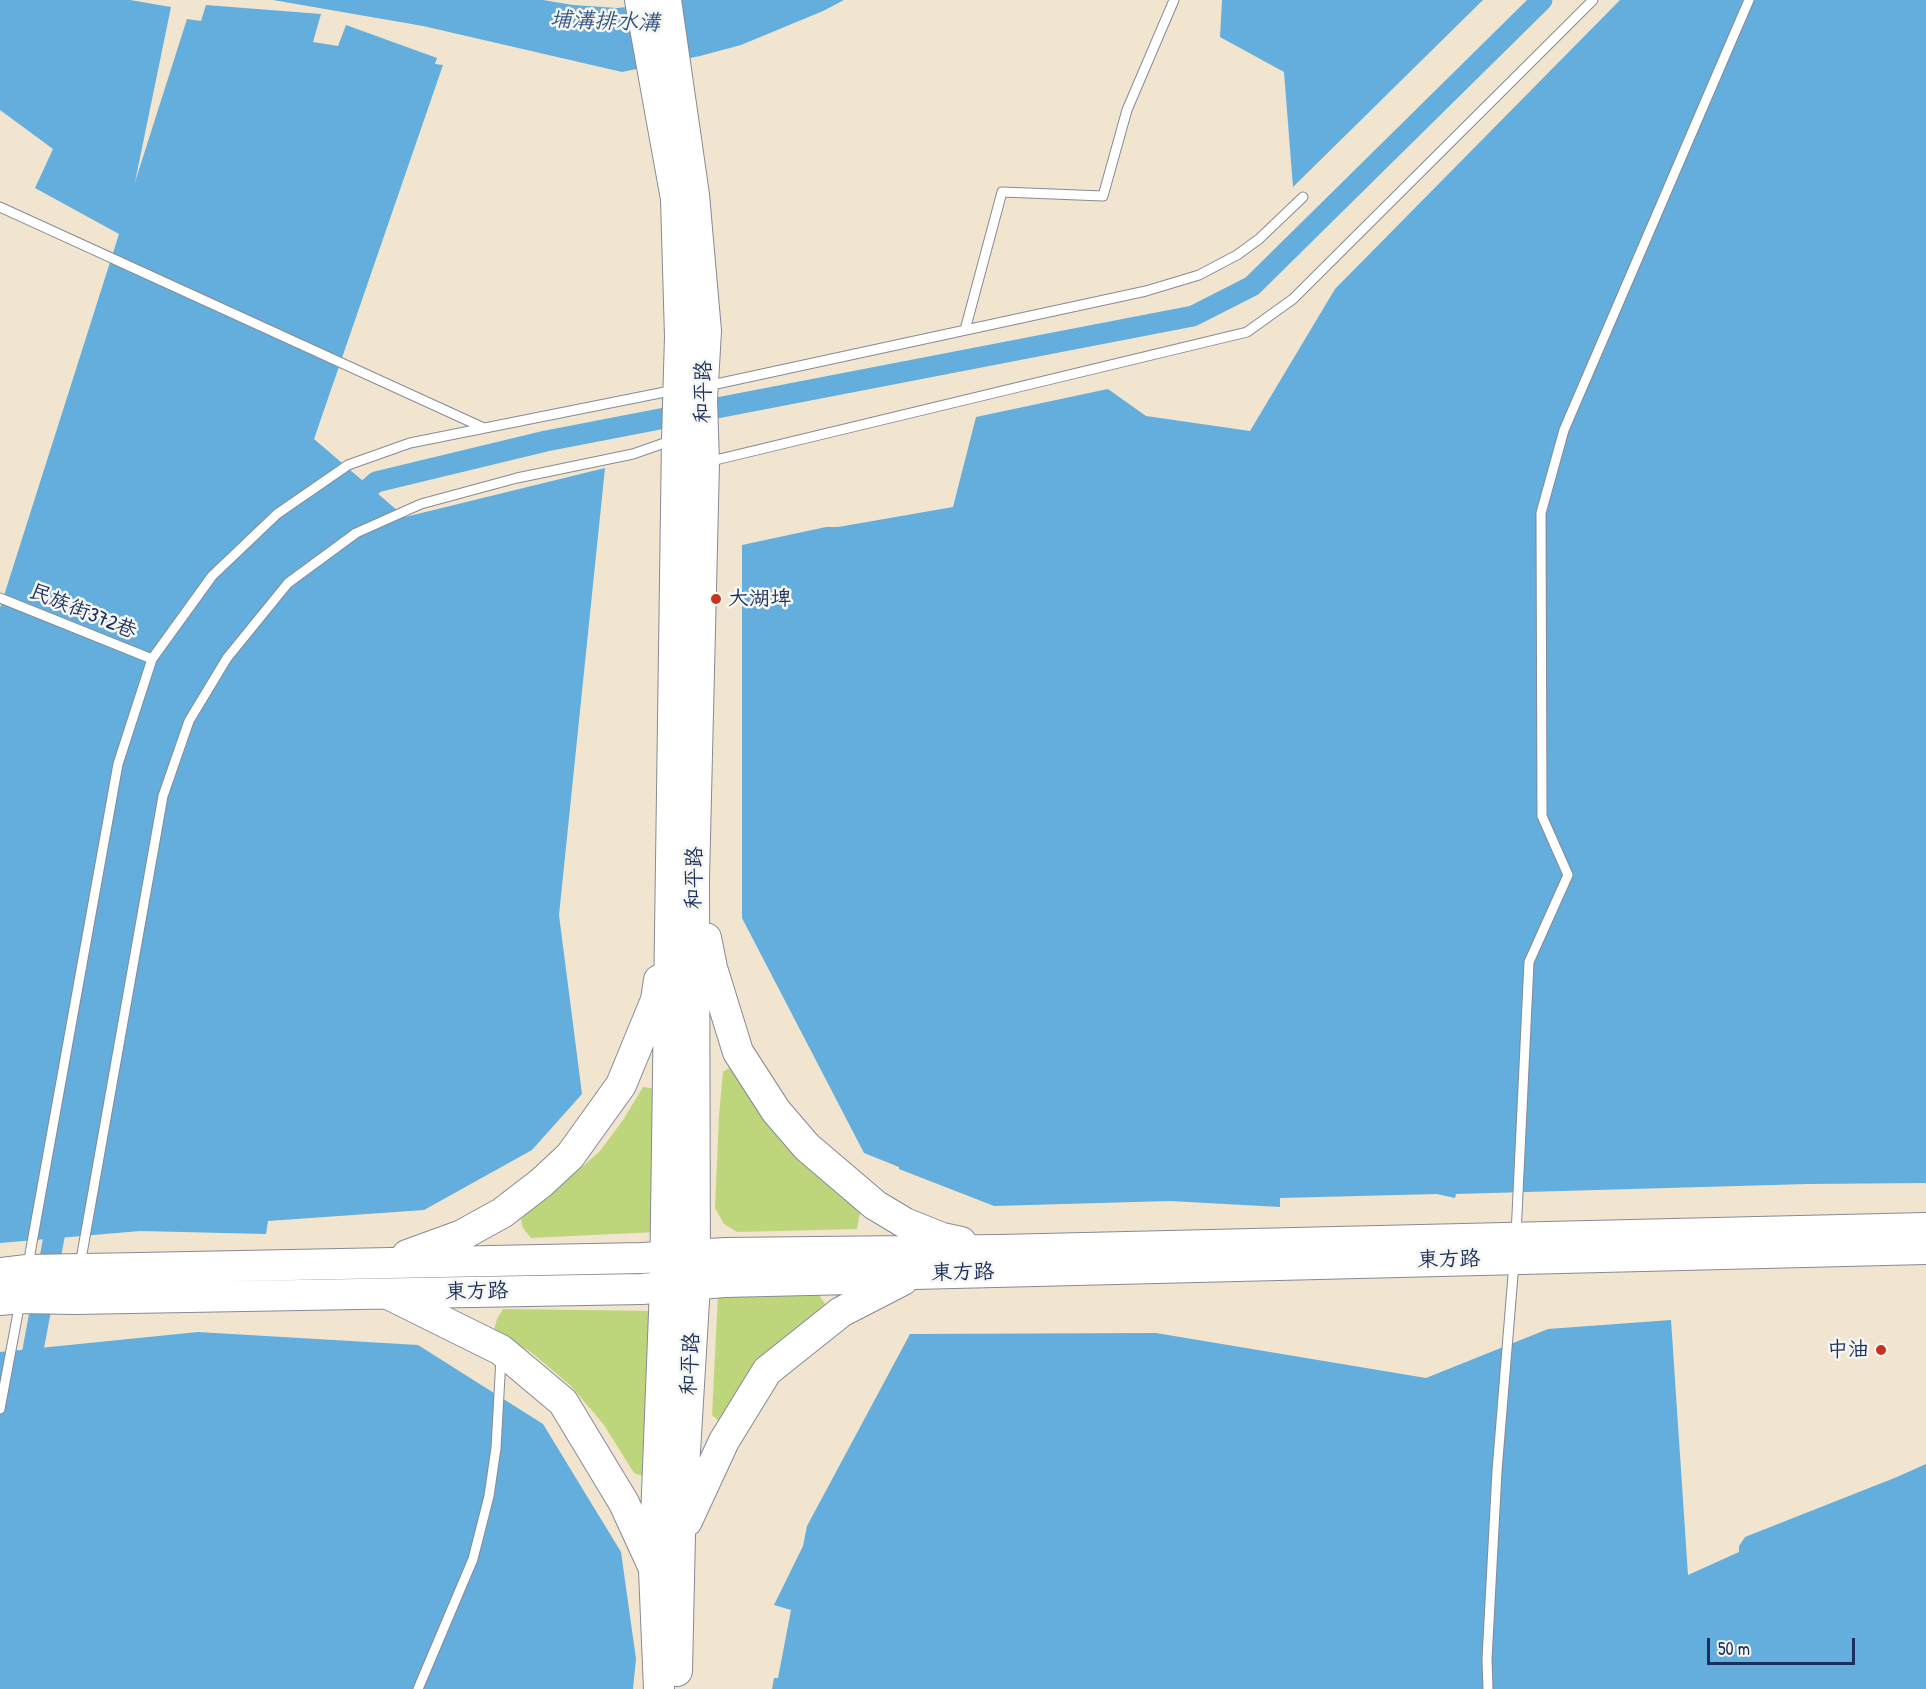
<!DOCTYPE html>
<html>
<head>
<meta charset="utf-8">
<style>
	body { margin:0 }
	#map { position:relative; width:1926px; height:1689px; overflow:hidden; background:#f2e5cf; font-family:"Patrick Hand",sans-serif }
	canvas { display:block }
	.scale { position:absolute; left:1707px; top:1638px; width:148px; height:27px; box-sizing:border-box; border:3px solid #1b2f5e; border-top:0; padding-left:8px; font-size:18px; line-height:21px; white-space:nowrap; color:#1b2f5e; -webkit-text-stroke:4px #f6f6f2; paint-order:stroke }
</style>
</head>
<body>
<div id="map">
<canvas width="1926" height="1689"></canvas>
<div class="scale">50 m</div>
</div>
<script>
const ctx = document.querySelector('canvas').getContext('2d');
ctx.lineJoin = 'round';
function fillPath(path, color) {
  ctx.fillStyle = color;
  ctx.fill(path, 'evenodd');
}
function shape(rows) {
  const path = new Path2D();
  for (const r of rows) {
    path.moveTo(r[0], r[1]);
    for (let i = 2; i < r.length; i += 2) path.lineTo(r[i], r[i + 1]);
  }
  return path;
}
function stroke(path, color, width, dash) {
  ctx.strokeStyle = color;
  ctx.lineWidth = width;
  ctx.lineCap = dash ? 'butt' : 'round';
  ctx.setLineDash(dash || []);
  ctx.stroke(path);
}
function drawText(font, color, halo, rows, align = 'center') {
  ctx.font = font + ' "Patrick Hand","LXGW WenKai TC",sans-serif';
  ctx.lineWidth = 5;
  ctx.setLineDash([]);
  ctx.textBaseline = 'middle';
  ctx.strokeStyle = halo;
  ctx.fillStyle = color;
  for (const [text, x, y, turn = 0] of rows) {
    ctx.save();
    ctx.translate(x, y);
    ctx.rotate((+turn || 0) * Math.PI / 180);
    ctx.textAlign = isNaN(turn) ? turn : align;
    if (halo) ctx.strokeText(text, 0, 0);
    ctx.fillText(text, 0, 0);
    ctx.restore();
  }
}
fillPath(shape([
	[732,1066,860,1213,857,1229,737,1232,724,1224,715,1208,719,1115,723,1072],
	[643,1087,659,1089,657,1232,531,1238,523,1228,521,1220,527,1210,567,1180,600,1151,623,1120],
	[817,1292,825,1304,767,1358,723,1424,712,1415,718,1295],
	[503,1309,654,1311,648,1478,634,1473,604,1425,571,1386,532,1353,494,1330,497,1319]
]), '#bed67b');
fillPath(shape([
	[0,0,130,0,171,7,135,182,187,19,201,21,206,5,321,14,313,42,338,46,346,25,437,58,435,64,443,65,314,439,405,517,605,468,559,915,582,1094,532,1150,424,1210,268,1221,266,1234,140,1231,0,1243,0,608,119,234,35,188,53,149,0,110],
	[273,0,543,0,573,5,617,8,660,4,676,0,844,0,823,11,741,45,700,56,622,72,423,26],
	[1222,0,1483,0,1293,187,1284,72,1220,37],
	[1620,0,1926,0,1926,1183,1808,1184,1456,1194,1455,1198,1437,1194,1280,1198,1280,1207,1170,1201,994,1206,899,1169,899,1167,864,1153,742,918,742,545,826,527,838,527,953,507,976,417,1108,389,1146,416,1250,431,1335,289],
	[1671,1320,1688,1575,1739,1552,1739,1546,1745,1537,1897,1477,1926,1464,1926,1689,772,1689,774,1678,778,1678,791,1610,774,1605,803,1546,807,1526,910,1334,1156,1333,1426,1378,1548,1329],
	[198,1332,418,1345,543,1424,621,1552,636,1659,633,1689,0,1689,0,1352]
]), '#63aedc');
stroke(shape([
	[349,506,376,482,546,441,1193,316,1252,286,1542,0],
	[28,1377,59,1210]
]), '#63aedc', 21);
const lane = shape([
	[0,207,484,428],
	[965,330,1002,192,1103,196,1127,110,1174,0],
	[707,386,1146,291,1199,275,1237,255,1259,239,1303,197],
	[707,462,1247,332,1293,299,1593,0],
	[0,598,152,659],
	[1516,1235,1529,962,1568,875,1542,816,1541,513,1564,430,1749,0],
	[28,1265,118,764,152,659,212,576,277,514,348,465,410,443,675,390],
	[80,1265,163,796,189,721,227,658,288,583,356,533,421,504,517,478,633,454,673,440],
	[0,1409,20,1302],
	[418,1689,473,1559,489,1496,496,1448,501,1358],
	[1488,1689,1487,1659,1497,1471,1514,1263]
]);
const primary = shape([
	[640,0,676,199,680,337,677,439,665,1287,654,1570,659,1689],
	[666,0,694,195,706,331,702,400,704,463,694,879,695,1284,680,1535,677,1671],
	[706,938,712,968,738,1052,776,1111,807,1147,875,1205,905,1223,942,1238,961,1242],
	[407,1255,462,1235,502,1213,541,1183,570,1156,621,1085,656,1000,659,980],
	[0,1273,27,1270,140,1268,642,1258,726,1253,1000,1250,1926,1228],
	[390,1295,501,1350,563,1402,624,1503,652,1564],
	[0,1300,21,1298,74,1299,642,1289,724,1282,852,1279,914,1274,1926,1249],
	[687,1521,724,1441,767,1371,841,1312,903,1280]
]);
stroke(lane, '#868a96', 11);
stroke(primary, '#868a96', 32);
stroke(lane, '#fff', 9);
stroke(primary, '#fff', 30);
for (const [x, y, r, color] of [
	[716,599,6,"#c8321e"],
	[1881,1350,6,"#c8321e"]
]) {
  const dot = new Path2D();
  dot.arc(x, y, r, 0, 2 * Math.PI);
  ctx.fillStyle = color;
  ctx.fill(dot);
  stroke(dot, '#f6f6f2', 2);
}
drawText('21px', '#1b2f5e', '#f6f6f2', [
	["和平路",704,392,-89],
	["民族街372巷",83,612,22],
	["和平路",695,878,-89],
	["東方路",1449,1260,-1],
	["東方路",963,1273,-1],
	["東方路",477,1292,-1],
	["和平路",691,1364,-87]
]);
drawText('21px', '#1b2f5e', '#f6f6f2', [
	["大湖埤",728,599],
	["中油",1869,1350,"right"]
], 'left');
drawText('italic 22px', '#315584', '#f6f6f2', [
	["埔溝排水溝",605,22,2]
]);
</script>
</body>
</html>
